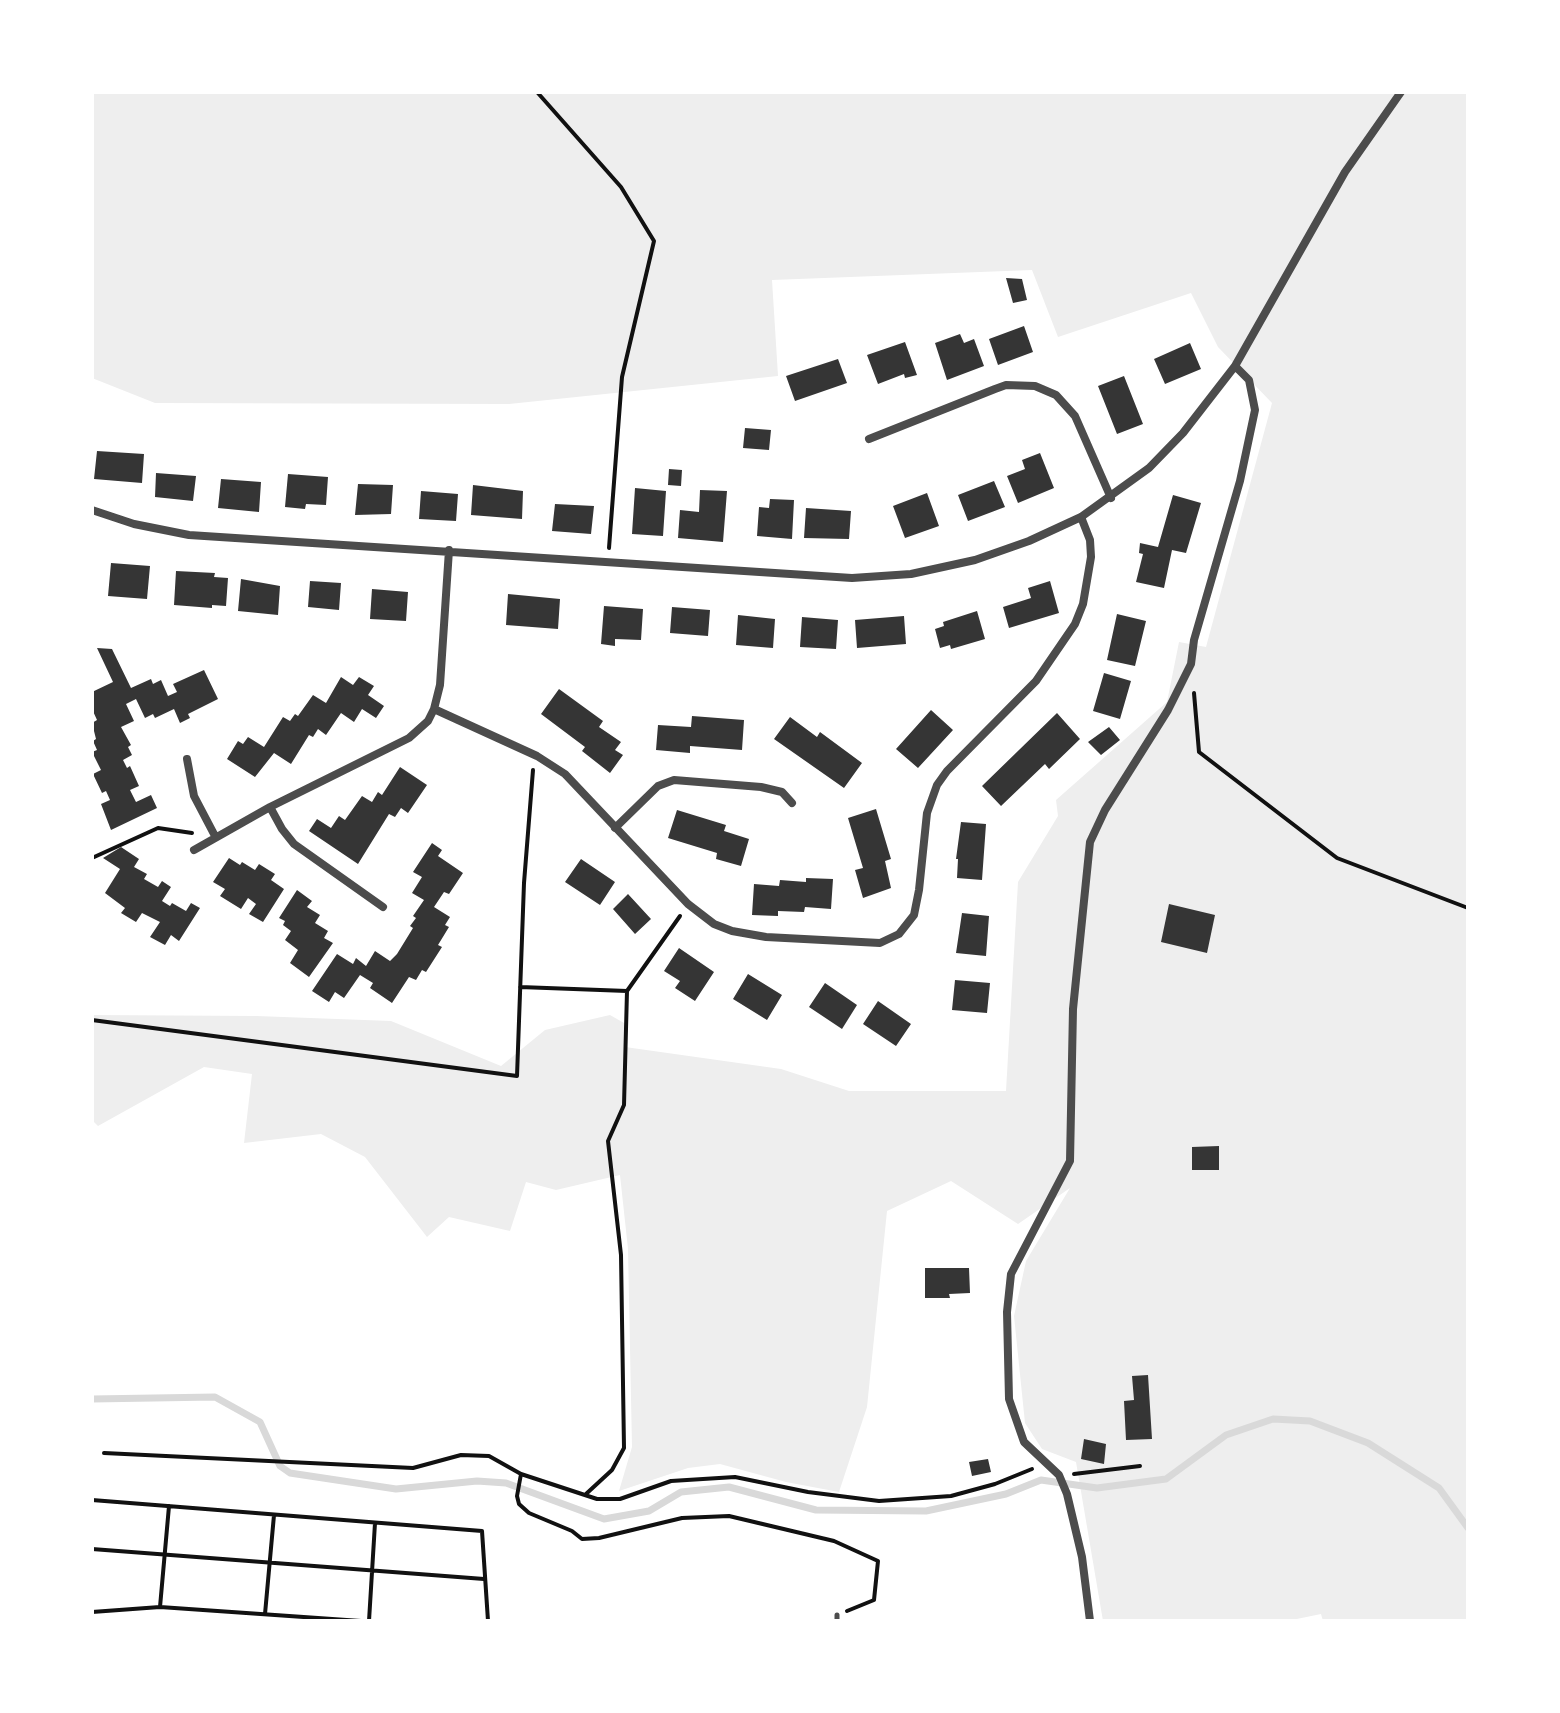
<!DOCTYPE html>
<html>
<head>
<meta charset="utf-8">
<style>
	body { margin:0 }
	#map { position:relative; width:1560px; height:1713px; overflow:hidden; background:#fff; font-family:"Exo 2",sans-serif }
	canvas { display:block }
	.frame { position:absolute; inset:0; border:94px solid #fff; pointer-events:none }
</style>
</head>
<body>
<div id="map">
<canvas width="1560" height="1713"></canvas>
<div class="frame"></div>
</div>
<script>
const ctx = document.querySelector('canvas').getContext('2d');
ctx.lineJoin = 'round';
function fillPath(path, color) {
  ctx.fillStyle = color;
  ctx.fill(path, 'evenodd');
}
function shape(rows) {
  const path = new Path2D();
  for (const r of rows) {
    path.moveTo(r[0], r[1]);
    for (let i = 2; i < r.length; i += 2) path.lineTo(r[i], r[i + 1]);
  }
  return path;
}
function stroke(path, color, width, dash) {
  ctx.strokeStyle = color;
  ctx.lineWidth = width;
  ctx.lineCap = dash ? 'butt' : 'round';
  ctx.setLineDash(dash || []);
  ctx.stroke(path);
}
fillPath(shape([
	[92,92,1468,92,1468,1621,1323,1621,1321,1614,1287,1621,1103,1621,1076,1462,1042,1449,1025,1423,1014,1316,1026,1261,1070,1188,1018,1224,951,1181,887,1211,867,1407,839,1492,786,1482,720,1464,688,1468,619,1491,632,1447,628,1249,620,1175,556,1190,526,1182,510,1231,449,1217,427,1237,365,1157,321,1134,244,1143,252,1074,204,1067,98,1126,92,1120,92,1015,256,1016,391,1021,501,1066,545,1030,610,1015,624,1023,625,1047,781,1069,849,1091,1006,1091,1018,882,1058,816,1056,800,1167,702,1179,642,1206,647,1272,403,1218,347,1191,293,1058,337,1032,270,772,280,778,376,509,404,155,403,92,378]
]), '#eee');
stroke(shape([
	[92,1399,215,1397,260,1422,280,1466,290,1473,396,1489,477,1481,506,1483,604,1519,649,1511,681,1492,729,1487,816,1510,926,1511,1006,1494,1041,1480,1097,1488,1166,1479,1226,1435,1273,1419,1310,1421,1368,1443,1439,1488,1468,1528]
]), '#d9d9d9', 7);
fillPath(shape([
	[1006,278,1022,279,1027,300,1013,303],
	[1024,326,1033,352,998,365,989,339],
	[960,334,964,343,974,339,984,366,947,380,935,343],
	[905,342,917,375,905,378,904,374,878,384,867,355],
	[1190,343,1201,369,1165,384,1154,359],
	[838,359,847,383,795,401,786,376],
	[1124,376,1143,424,1117,434,1098,386],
	[745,428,771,430,769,450,743,448],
	[97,451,144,454,142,483,94,479],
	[1040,453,1054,488,1018,503,1007,476,1025,469,1022,460],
	[669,469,682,470,681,486,668,485],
	[156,473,196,476,193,501,155,497],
	[288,474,328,477,326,505,306,504,305,509,285,507],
	[221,479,261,482,259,512,218,508],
	[994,481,1005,507,968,521,958,495],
	[358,484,393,485,391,514,355,515],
	[473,485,523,491,522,519,471,515],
	[635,488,666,491,663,536,632,534],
	[700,490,727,491,723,542,678,538,680,510,699,512],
	[421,491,458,494,456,521,419,519],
	[927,493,939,526,905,538,893,506],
	[1173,495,1201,503,1186,553,1172,550,1164,588,1136,582,1143,554,1139,553,1140,543,1158,547],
	[770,499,794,500,792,539,757,536,759,507,769,508],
	[555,504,594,506,591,534,552,531],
	[806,508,851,511,849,539,804,538],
	[111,563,150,566,147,599,108,596],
	[176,571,215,573,214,577,228,578,226,606,212,605,212,608,174,605],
	[241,579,280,586,278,615,238,611],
	[310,581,341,583,339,610,308,607],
	[1050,581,1059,613,1009,628,1003,607,1031,598,1028,588],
	[372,589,408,592,406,621,370,619],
	[508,594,560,599,558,629,506,625],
	[604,606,643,609,641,640,615,639,615,646,601,644],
	[672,607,710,610,708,636,670,633],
	[977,611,985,639,951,649,950,645,940,648,935,629,944,626,943,622],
	[1117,614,1146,621,1135,666,1107,660],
	[738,615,775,619,773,648,736,645],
	[904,616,906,644,857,648,855,620],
	[802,617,838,620,836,649,800,647],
	[97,648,112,649,131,688,151,679,153,684,161,680,168,696,177,692,173,684,204,670,218,699,188,714,190,718,180,723,174,709,155,718,153,714,145,718,136,699,126,704,134,721,121,727,131,745,128,747,132,755,123,760,127,768,130,766,139,786,130,790,136,802,151,795,157,808,111,830,101,804,110,800,106,791,102,793,93,774,101,770,92,752,97,750,93,741,96,739,92,723,97,720,92,709,92,692,113,682],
	[1104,673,1131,681,1120,719,1093,711],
	[341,677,353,685,359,677,374,686,368,695,384,706,376,718,362,709,354,722,341,713,326,735,318,729,313,737,309,735,291,764,274,753,255,777,227,759,238,741,243,744,248,737,264,747,283,717,290,721,295,714,298,716,313,695,326,703],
	[559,689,603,721,599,727,621,742,615,750,623,755,610,773,582,751,585,747,541,714],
	[931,710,953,730,918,768,896,749],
	[1057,713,1080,739,1049,769,1045,764,1001,806,982,786],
	[692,716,744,720,742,750,690,746,690,753,656,750,658,725,691,727],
	[790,717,817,737,820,732,862,763,844,788,774,739],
	[1109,727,1120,740,1101,755,1088,742],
	[400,767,427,785,408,813,401,808,395,817,389,814,358,864,309,831,317,819,331,828,339,816,345,820,362,796,372,802,378,792,382,795],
	[876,809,891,859,885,861,891,888,863,898,855,870,863,868,848,818],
	[677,810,726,825,724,831,749,839,741,866,716,859,717,853,668,838],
	[961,822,986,824,982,880,957,878,958,859,956,859],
	[432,843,442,850,438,856,463,873,449,894,444,892,434,907,450,917,445,925,449,927,438,945,442,947,426,972,422,970,416,980,409,977,392,1003,370,988,373,983,360,975,344,998,335,992,329,1002,312,991,337,954,353,964,356,958,366,966,375,951,390,961,397,954,413,928,410,926,416,918,413,916,424,900,412,893,422,877,413,872],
	[121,847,139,859,134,867,147,874,144,879,158,887,162,881,171,887,162,901,170,906,172,903,186,911,191,903,200,908,179,941,171,935,165,945,150,937,160,922,142,913,136,922,121,913,125,908,105,893,120,869,103,858],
	[229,858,240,865,242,862,255,870,259,864,275,874,271,880,284,889,263,922,249,914,256,904,248,898,241,909,220,896,225,889,213,882],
	[581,859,615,882,600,905,565,882],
	[806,878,833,879,831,909,805,907,804,912,778,911,778,916,752,915,754,884,779,886,780,880,806,882],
	[297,890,312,901,307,907,320,915,315,923,328,931,324,938,333,943,309,977,290,963,298,950,285,940,291,931,283,925,285,921,279,918],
	[628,894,651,919,635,934,613,909],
	[1169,904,1215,915,1207,953,1161,942],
	[962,913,989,916,986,956,956,953],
	[679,948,714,972,695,1001,675,988,680,981,664,971],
	[748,974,782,995,767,1020,733,999],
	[955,980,990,983,987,1013,952,1010],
	[825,983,857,1005,842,1029,809,1007],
	[878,1001,911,1024,896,1046,863,1024],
	[1219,1146,1219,1170,1192,1170,1192,1147],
	[925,1268,969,1268,970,1293,949,1294,950,1298,925,1298],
	[1148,1375,1152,1439,1126,1440,1124,1401,1134,1400,1132,1376],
	[1084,1439,1106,1444,1104,1464,1081,1459],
	[988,1459,991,1472,972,1476,969,1462]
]), '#353535');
stroke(shape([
	[537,92,621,187,654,241,622,377,609,548],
	[1194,693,1199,752,1337,858,1468,908],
	[92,858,158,828,192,833],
	[520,987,627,991,680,916],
	[92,1020,517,1076,524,883,533,770],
	[104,1453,413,1468,461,1455,489,1456,521,1474,597,1499,620,1499,671,1481,735,1477,808,1492,879,1501,951,1496,995,1484,1032,1469],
	[521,1474,517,1496,519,1504,529,1513,572,1531,582,1539,599,1538,682,1518,729,1516,834,1541,878,1561,874,1600,847,1611],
	[1074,1474,1140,1466],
	[586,1494,612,1470,624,1448,621,1255,608,1141,624,1105,627,991],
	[92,1500,482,1531,488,1621],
	[92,1549,484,1579],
	[160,1607,169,1506],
	[92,1612,160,1607,361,1621],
	[265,1614,274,1515],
	[369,1621,375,1523]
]), '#111', 4);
stroke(shape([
	[837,1621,837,1615]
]), '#4c4c4c', 5);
stroke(shape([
	[869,439,995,389,1006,385,1035,386,1056,395,1075,416,1111,498],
	[92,510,134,524,189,535,852,578,911,574,975,560,1029,541,1081,517,1149,468,1183,433,1235,366,1345,172,1401,92],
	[434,709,537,756,565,774,688,904,714,924,732,931,766,937,880,943,899,934,914,915,919,890,927,813,937,785,947,771,1036,681,1075,624,1083,604,1091,557,1090,540,1081,517],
	[187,759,194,796,215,836],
	[270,807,282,829,294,844,383,907],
	[615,828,658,786,674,780,761,787,782,792,792,803],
	[194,850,270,807,409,738,428,721,434,709,440,685,449,550],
	[1090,1621,1082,1557,1067,1494,1059,1475,1024,1442,1009,1399,1007,1312,1011,1274,1070,1161,1073,1009,1090,842,1105,810,1168,710,1191,664,1194,640,1240,481,1255,410,1249,380,1235,366]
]), '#4c4c4c', 8);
</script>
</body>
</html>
